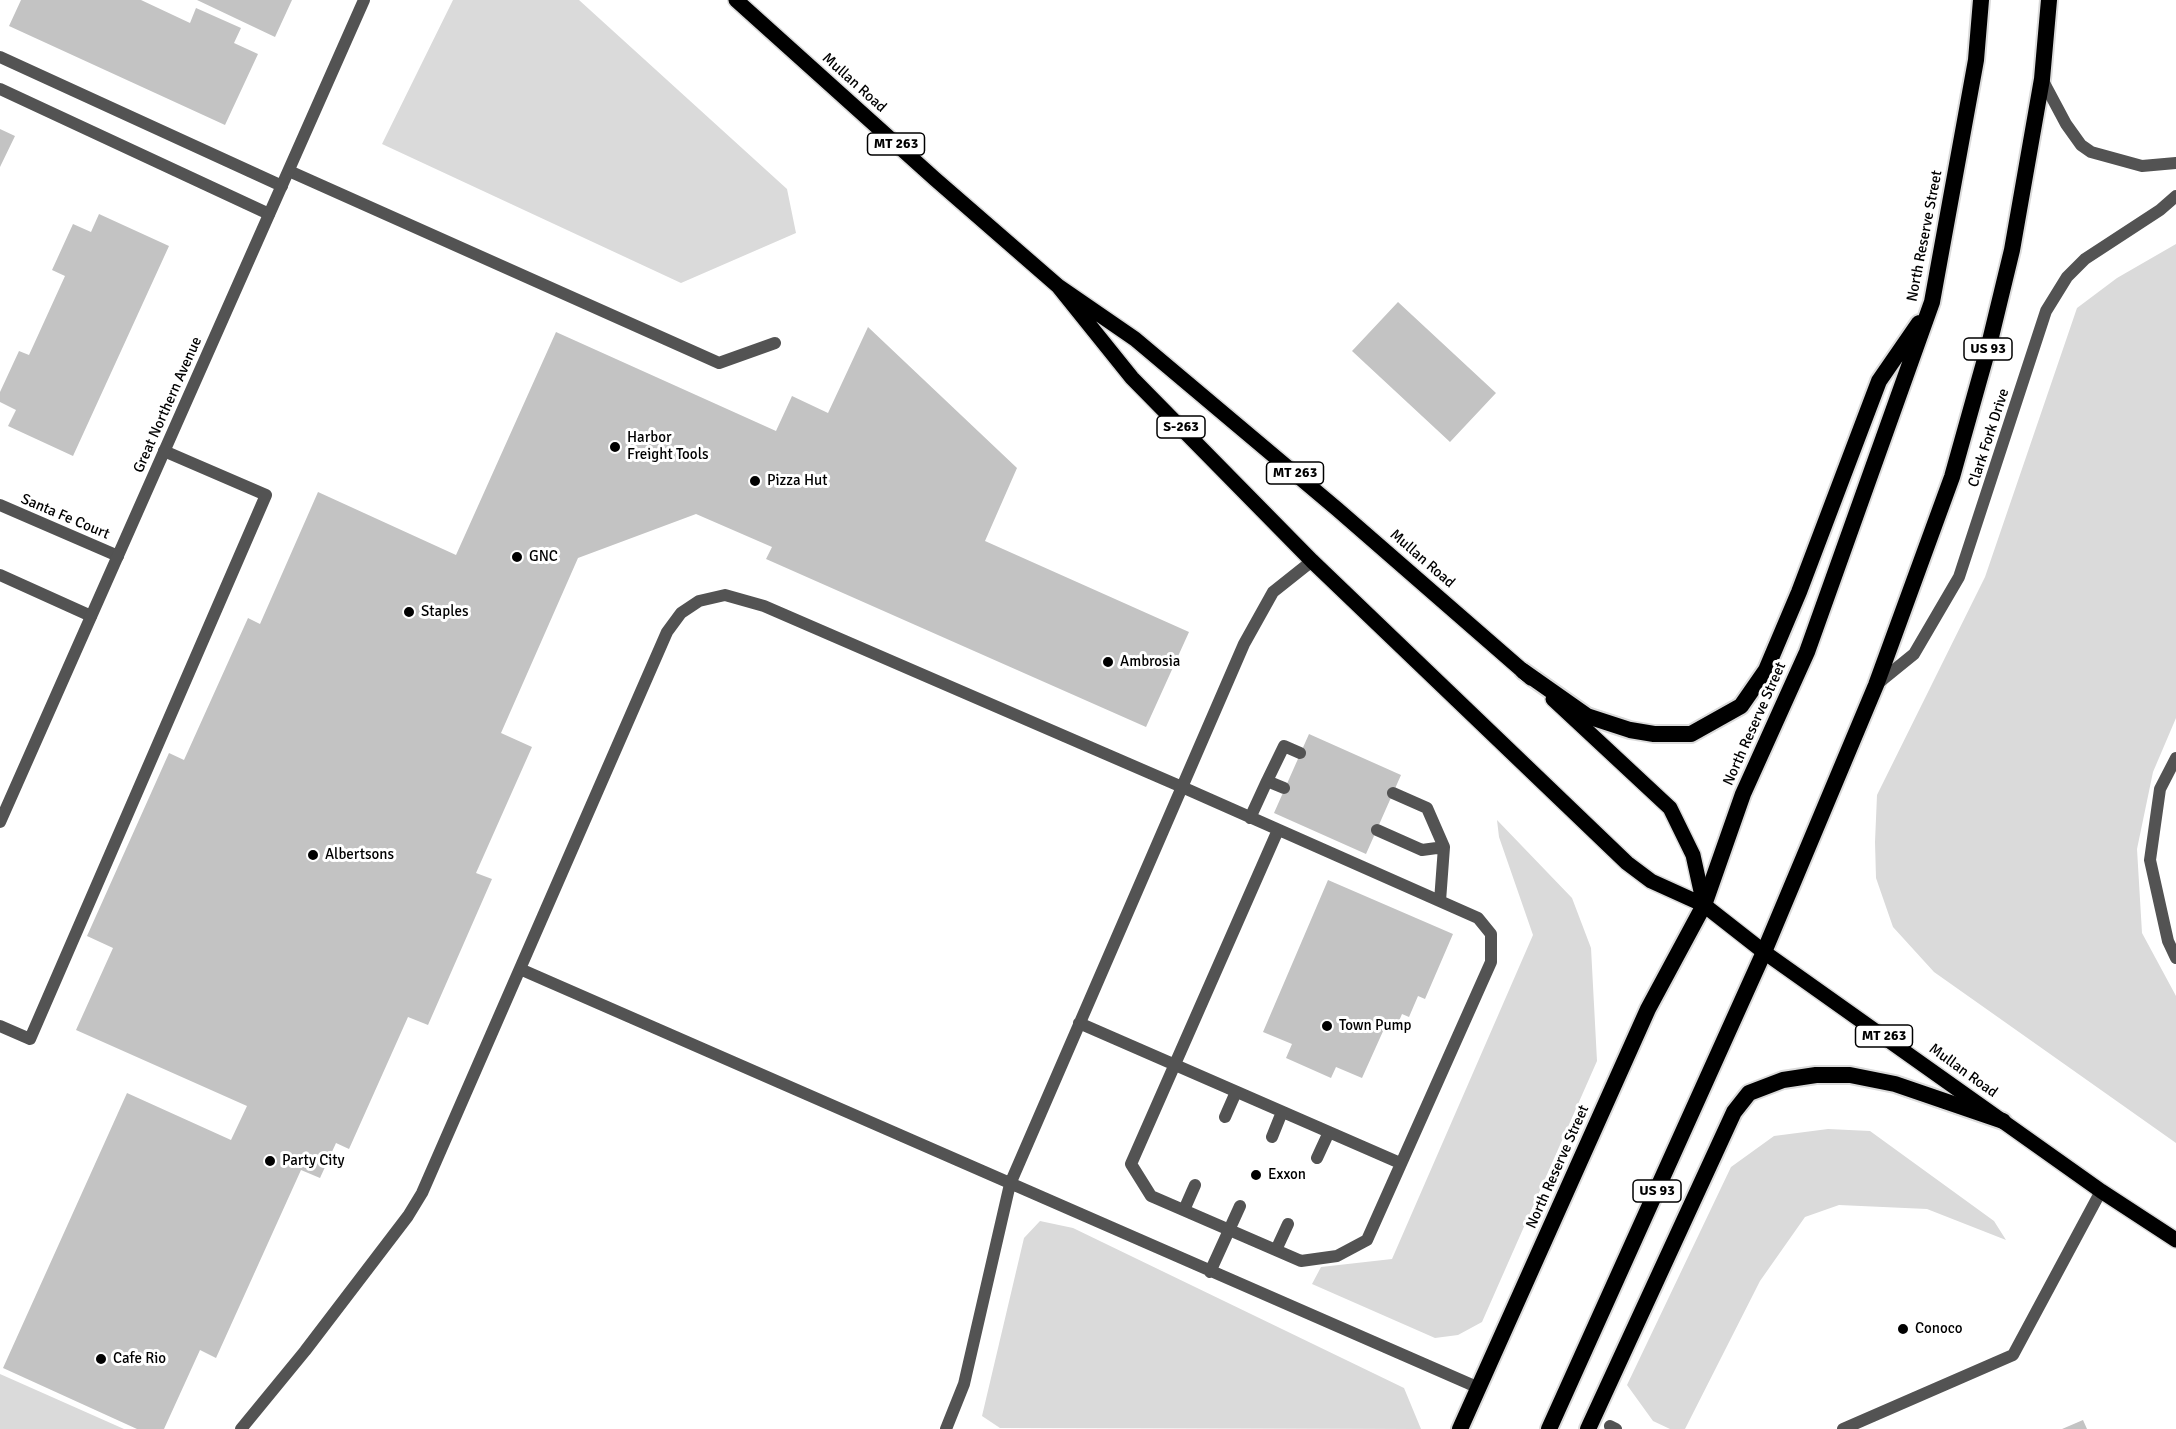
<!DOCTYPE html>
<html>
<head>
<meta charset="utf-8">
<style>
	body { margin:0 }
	canvas { display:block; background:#fff }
</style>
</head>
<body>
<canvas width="2176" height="1429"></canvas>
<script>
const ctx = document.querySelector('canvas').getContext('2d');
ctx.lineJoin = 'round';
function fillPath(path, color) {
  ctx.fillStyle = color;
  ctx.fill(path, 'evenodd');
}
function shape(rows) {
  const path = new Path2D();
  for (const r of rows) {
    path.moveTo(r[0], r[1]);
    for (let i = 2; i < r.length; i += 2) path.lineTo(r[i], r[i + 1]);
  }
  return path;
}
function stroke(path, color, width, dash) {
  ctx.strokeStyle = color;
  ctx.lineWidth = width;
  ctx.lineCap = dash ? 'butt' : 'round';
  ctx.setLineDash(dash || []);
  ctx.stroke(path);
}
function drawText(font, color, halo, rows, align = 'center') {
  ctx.font = font + ' Signika,sans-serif';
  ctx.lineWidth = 6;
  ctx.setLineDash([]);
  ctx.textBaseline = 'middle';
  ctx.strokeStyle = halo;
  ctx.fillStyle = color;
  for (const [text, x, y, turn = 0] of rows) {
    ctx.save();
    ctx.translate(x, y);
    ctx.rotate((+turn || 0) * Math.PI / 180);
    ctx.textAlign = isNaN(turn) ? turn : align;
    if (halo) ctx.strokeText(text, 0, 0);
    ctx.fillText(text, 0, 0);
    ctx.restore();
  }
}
fillPath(shape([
	[453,0,579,0,787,189,796,233,681,283,382,144],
	[2176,244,2176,718,2153,772,2137,849,2142,933,2176,996,2176,1143,1934,972,1893,927,1876,878,1875,842,1877,795,1985,577,2077,308,2117,278],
	[1497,820,1572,898,1591,948,1597,1061,1482,1322,1458,1335,1435,1338,1312,1284,1321,1267,1392,1259,1533,935,1499,837],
	[1828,1129,1870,1131,1994,1221,2006,1240,1927,1209,1839,1205,1805,1217,1760,1281,1685,1429,1670,1429,1653,1421,1627,1385,1731,1167,1774,1136],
	[1040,1221,1073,1228,1404,1388,1421,1429,1000,1428,982,1416,1024,1238],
	[0,1374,124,1429,0,1429]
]), '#dadada');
fillPath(shape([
	[21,0,141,0,190,23,196,8,241,28,234,43,258,54,225,125,9,26],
	[197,0,292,0,275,37],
	[0,129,15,136,0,167],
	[99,214,169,246,73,456,8,426,16,410,0,402,0,392,19,351,29,355,65,276,52,270,73,224,91,232],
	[1398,302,1496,393,1450,442,1352,351],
	[868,327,1017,468,985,541,1189,632,1146,727,766,559,772,547,696,514,578,558,501,733,532,747,476,873,492,879,428,1025,408,1017,349,1149,336,1143,320,1178,301,1170,216,1358,200,1350,164,1429,137,1429,3,1368,127,1093,231,1140,247,1106,76,1030,113,948,87,936,169,753,184,760,248,618,260,624,318,492,456,555,556,332,776,431,792,396,828,413],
	[1309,734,1401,775,1366,854,1274,813],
	[1328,880,1453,934,1425,999,1418,996,1409,1017,1402,1014,1394,1033,1384,1029,1362,1078,1336,1067,1331,1078,1286,1058,1292,1044,1263,1032],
	[2083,1420,2087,1429,2062,1429]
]), '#c3c3c3');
const primary = shape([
	[736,0,935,179,1058,286,1135,339,1337,509,1531,678],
	[1058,286,1132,378,1312,561,1627,863,1651,881,1704,905,1764,952,2101,1191,2176,1240],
	[1553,699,1670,808,1693,855,1704,905]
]);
const trunk = shape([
	[1523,671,1587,716,1630,730,1654,734,1691,734,1741,706,1766,670,1799,592,1879,381,1919,323],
	[1460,1429,1648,1009,1704,905,1743,794,1807,652,1932,302,1976,60,1981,0],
	[1549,1429,1764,952,1876,685,1952,477,1989,345,2012,250,2042,79,2049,0],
	[1588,1429,1734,1112,1749,1093,1783,1080,1816,1075,1850,1075,1895,1084,2003,1121]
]);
stroke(primary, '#dbdbdb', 18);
stroke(trunk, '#dbdbdb', 20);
stroke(shape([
	[0,57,282,186],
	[0,89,269,214],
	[289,171,719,363,775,343],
	[2176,758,2160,789,2150,860,2168,941,2176,958],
	[1267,781,1284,746,1300,753],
	[1393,793,1427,808,1444,847],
	[1250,818,1267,781,1284,788],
	[1377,830,1422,850,1444,847,1440,901],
	[520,969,1479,1388],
	[1079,1023,1400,1163],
	[0,1026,30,1039,266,495,164,451],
	[1225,1117,1236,1092],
	[1272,1137,1282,1112],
	[1317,1158,1329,1132],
	[1184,1210,1195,1185],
	[1276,1250,1288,1224],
	[1210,1272,1240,1206],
	[1610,1426,1616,1429],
	[241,1429,305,1351,408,1216,422,1193,667,632,681,613,699,601,725,595,764,606,1182,787,1478,918,1491,934,1491,962,1367,1240,1337,1256,1301,1261,1151,1196,1131,1164,1278,830],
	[946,1429,964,1384,1010,1184,1244,644,1273,592,1312,561],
	[1843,1429,2013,1355,2101,1191]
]), '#535353', 12);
stroke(shape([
	[2042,79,2066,124,2081,145,2091,152,2142,166,2176,163],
	[0,505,118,556],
	[0,575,91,616],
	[1877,684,1914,654,1959,577,2046,311,2067,277,2085,259,2160,210,2176,196]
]), '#535353', 12);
stroke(shape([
	[0,822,364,0]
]), '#535353', 12);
stroke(primary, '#000', 15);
stroke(trunk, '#000', 16);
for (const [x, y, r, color] of [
	[615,447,6,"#000"],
	[755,481,6,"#000"],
	[517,557,6,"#000"],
	[409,612,6,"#000"],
	[1108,662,6,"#000"],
	[313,855,6,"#000"],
	[1327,1026,6,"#000"],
	[270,1161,6,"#000"],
	[1256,1175,6,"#000"],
	[1903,1329,6,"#000"],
	[101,1359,6,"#000"]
]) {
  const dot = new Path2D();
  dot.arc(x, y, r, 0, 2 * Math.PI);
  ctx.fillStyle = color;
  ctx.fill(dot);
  stroke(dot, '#fff', 2);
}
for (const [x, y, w] of [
	[896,144,57],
	[1988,349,48],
	[1181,427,48],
	[1295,473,57],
	[1884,1036,57],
	[1657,1191,48]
]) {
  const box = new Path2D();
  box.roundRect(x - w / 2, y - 11, w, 22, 4.5);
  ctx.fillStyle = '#fff';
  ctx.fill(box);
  stroke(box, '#000', 1.5);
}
drawText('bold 14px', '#000', null, [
	["MT 263",896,144],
	["US 93",1988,349],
	["S-263",1181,427],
	["MT 263",1295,473],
	["MT 263",1884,1036],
	["US 93",1657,1191]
]);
drawText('15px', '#000', '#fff', [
	["Mullan Road",854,83,42],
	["North Reserve Street",1925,236,-79],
	["Great Northern Avenue",168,405,-66],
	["Clark Fork Drive",1989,438,-72],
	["Santa Fe Court",65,517,23],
	["Mullan Road",1422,559,41],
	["North Reserve Street",1755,724,-66],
	["Mullan Road",1963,1071,36],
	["North Reserve Street",1558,1167,-66]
]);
drawText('15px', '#000', '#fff', [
	["Harbor",627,438],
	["Freight Tools",627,455],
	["Pizza Hut",767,481],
	["GNC",529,557],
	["Staples",421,612],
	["Ambrosia",1120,662],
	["Albertsons",325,855],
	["Town Pump",1339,1026],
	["Party City",282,1161],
	["Exxon",1268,1175],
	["Conoco",1915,1329],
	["Cafe Rio",113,1359]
], 'left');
</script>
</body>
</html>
